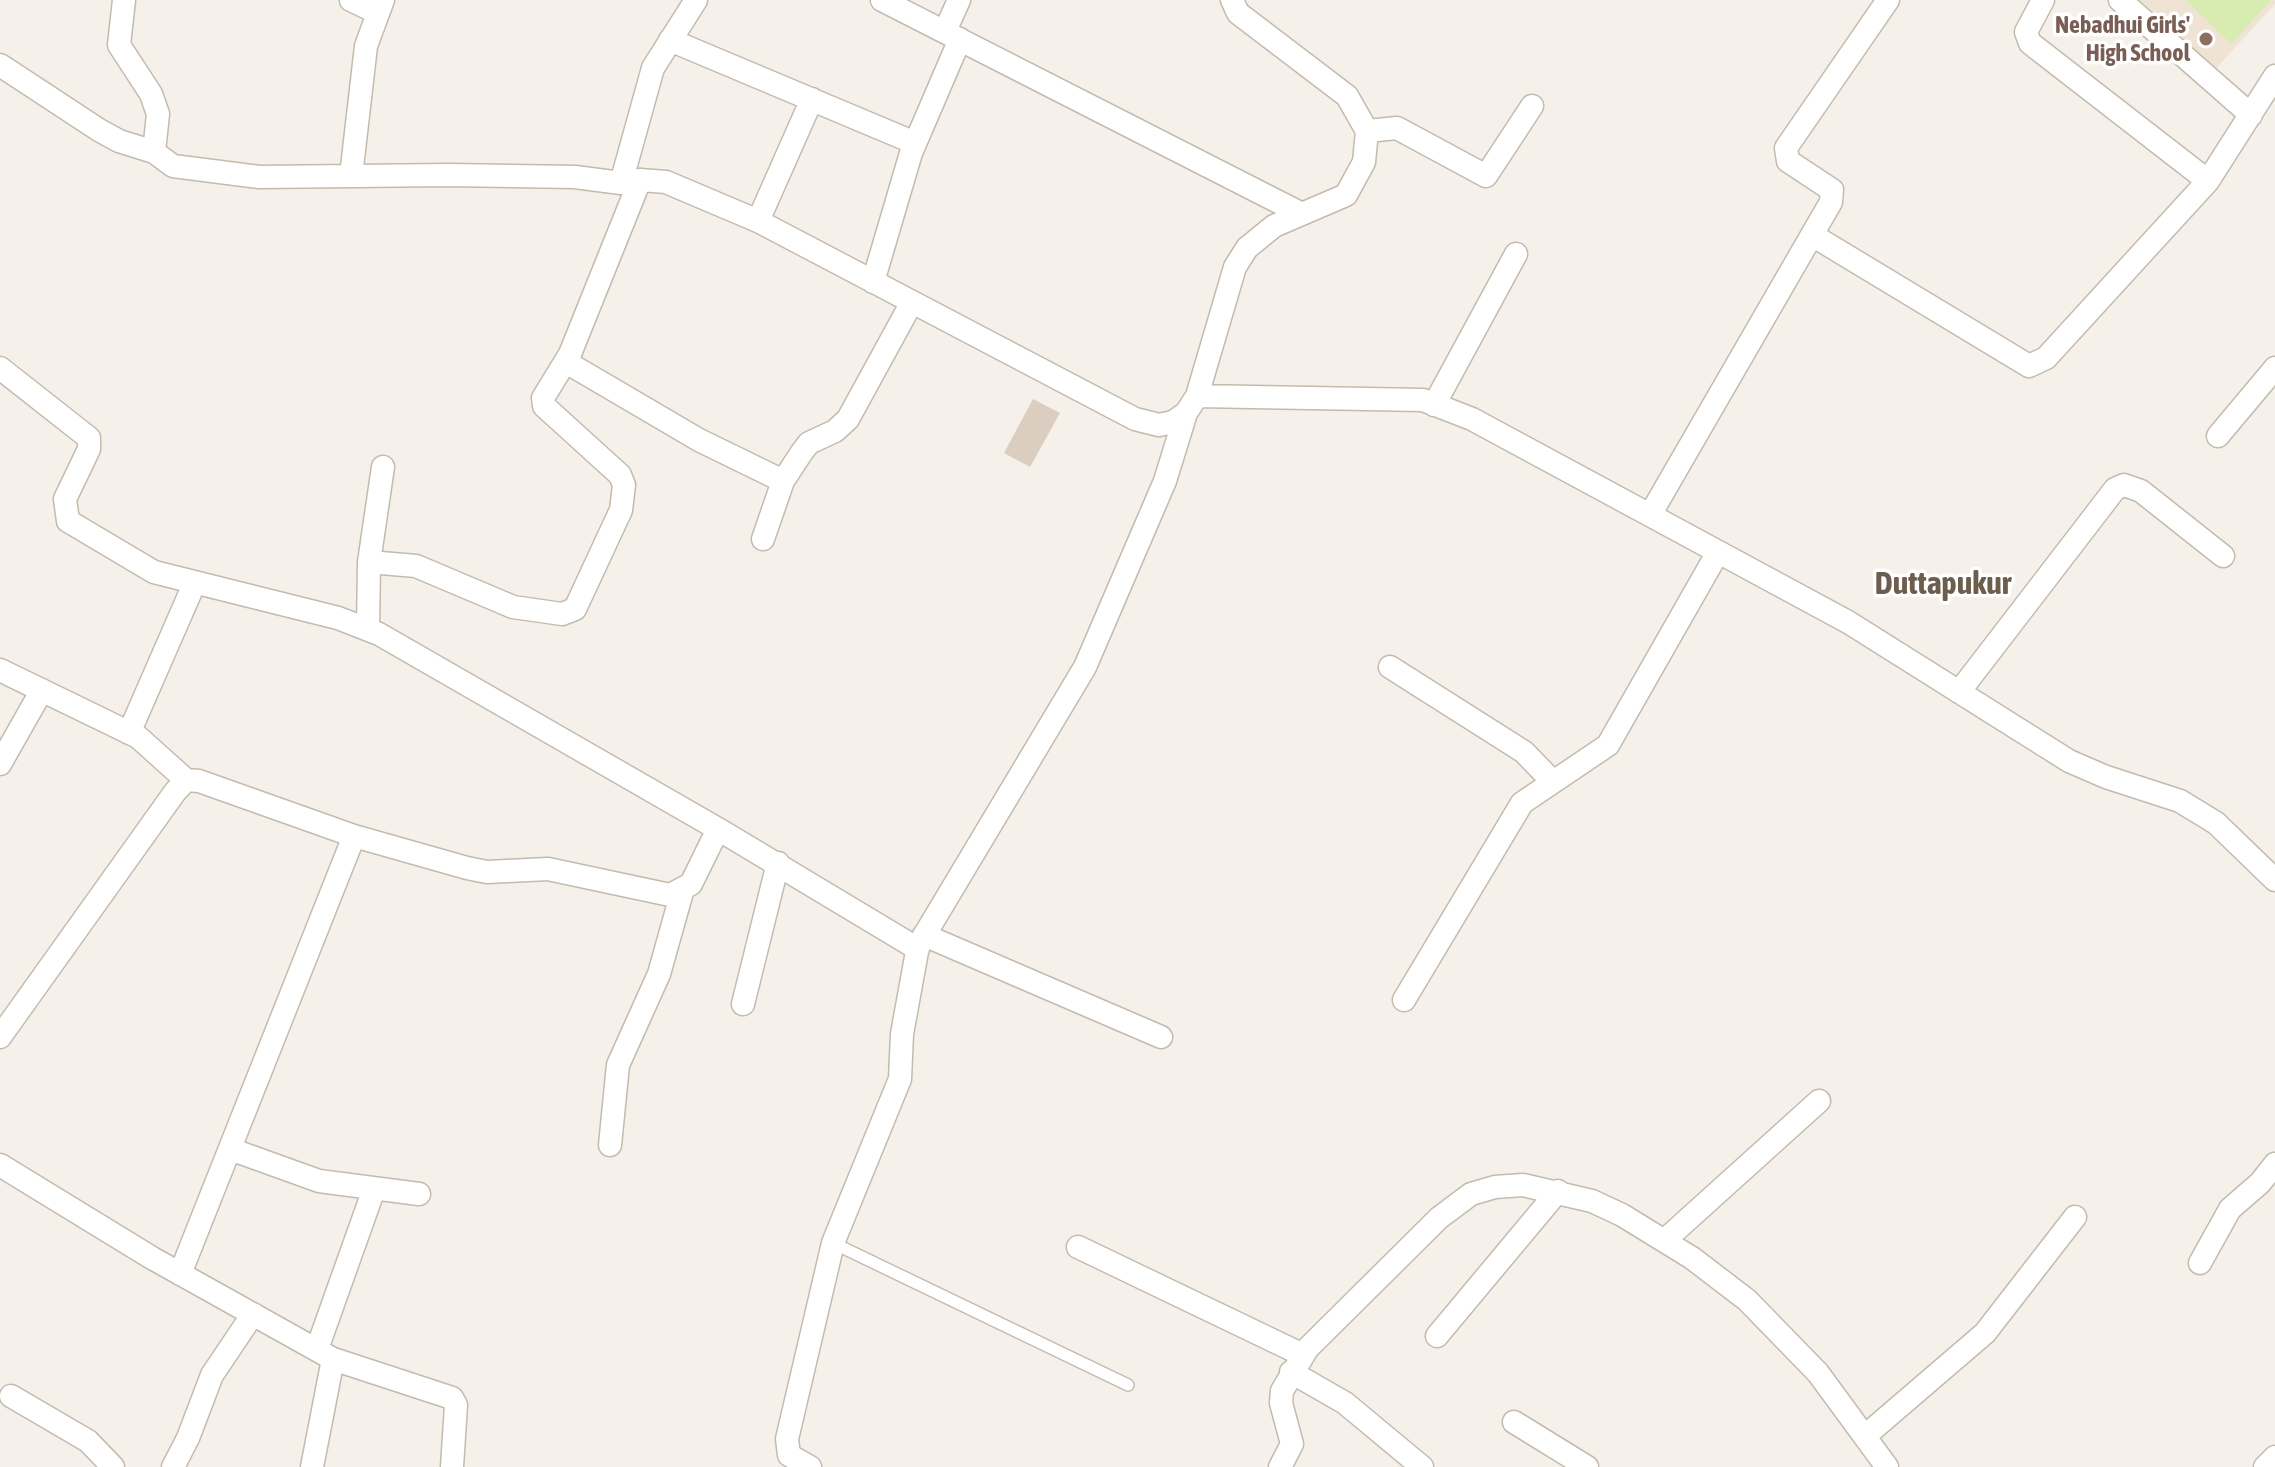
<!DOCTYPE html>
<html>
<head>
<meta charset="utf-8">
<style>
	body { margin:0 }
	canvas { display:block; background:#f5f0e9 }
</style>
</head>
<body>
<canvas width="2275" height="1467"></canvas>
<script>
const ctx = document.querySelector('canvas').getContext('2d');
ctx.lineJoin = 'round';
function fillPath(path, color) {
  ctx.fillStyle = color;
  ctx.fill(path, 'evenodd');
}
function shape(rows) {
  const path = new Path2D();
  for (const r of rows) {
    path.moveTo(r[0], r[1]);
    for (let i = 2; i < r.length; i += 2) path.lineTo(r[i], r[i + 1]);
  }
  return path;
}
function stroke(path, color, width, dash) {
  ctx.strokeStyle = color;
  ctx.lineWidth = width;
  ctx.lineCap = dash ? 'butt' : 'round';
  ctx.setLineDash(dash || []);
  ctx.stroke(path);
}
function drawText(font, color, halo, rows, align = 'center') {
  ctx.font = font + ' "Asap Condensed",sans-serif';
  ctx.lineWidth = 7;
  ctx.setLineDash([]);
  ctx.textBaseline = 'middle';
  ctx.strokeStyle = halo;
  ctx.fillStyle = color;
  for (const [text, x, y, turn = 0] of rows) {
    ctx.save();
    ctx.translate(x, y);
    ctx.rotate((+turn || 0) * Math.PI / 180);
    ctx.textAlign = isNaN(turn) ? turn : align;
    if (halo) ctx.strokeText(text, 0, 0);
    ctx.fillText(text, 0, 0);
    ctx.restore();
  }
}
fillPath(shape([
	[2124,0,2275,0,2275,4,2210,75]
]), '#efe4d3');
fillPath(shape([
	[2186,0,2271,0,2231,44]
]), '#d8ebb0');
fillPath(shape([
	[1033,399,1060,413,1030,467,1004,453]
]), '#dbcec1');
const service = shape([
	[833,1243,1128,1385]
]);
const minor = shape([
	[124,0,119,45,151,94,158,114,154,152,173,166,259,177,449,175,575,177,621,183,640,180,666,182,758,221,1135,419,1159,425,1173,422,1186,413,1197,396,1423,400,1472,419,1848,622,2069,761,2106,777,2180,801,2216,823,2275,880],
	[351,0,378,13],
	[882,0,1302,214],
	[2043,0,2026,32,2030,43,2208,181],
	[2120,0,2251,115],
	[945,31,959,0],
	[670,40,915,143],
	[0,65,99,130,119,141,154,152],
	[1367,131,1397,128,1486,176,1532,106],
	[351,176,366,46,383,0],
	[621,183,653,68,696,0],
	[758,221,812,99],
	[1812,235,2029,366,2046,358,2208,181,2275,76],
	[873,282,911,153,960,39],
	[566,362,699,440,783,481],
	[0,368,89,438,89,449,65,499,68,521,154,572,338,618,379,634,718,829],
	[1197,396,1235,267,1247,248,1274,226,1346,195,1364,162,1367,131,1347,96,1238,13,1232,0],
	[1434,405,1516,254],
	[2218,436,2275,368],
	[1650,515,1831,202,1832,190,1788,161,1786,148,1888,0],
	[763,539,783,481,802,452,809,443,835,431,848,419,912,302],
	[369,562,416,566,513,607,562,614,575,609,621,510,624,485,620,475,544,406,543,398,570,354,640,180],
	[368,629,369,562,383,467],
	[1390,667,1524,752,1553,782],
	[0,670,138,737,186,780],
	[1959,692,2115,489,2124,485,2141,491,2223,556],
	[129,733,195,582],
	[0,764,42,690],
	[924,935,1161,1037],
	[1404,1000,1522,803,1608,745,1718,552],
	[743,1004,778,863],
	[0,1037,175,792,186,780,199,781,354,836,467,868,487,872,548,869,670,895,691,884,718,829,918,949],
	[610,1145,618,1065,659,974,682,892],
	[230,1149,319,1181,419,1194],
	[0,1165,152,1258,333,1359,452,1398,456,1405,452,1467],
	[1665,1240,1819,1101],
	[1078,1247,1303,1355],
	[2200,1263,2230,1209,2260,1183,2275,1164],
	[180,1274,354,836],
	[1437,1336,1558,1191],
	[317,1349,374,1189],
	[1291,1372,1345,1403,1422,1467],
	[11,1396,88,1441,113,1467],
	[1514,1422,1587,1467],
	[1865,1436,1985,1333,2075,1217],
	[173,1467,188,1438,212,1375,253,1314],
	[312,1467,333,1359],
	[810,1467,789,1455,787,1439,833,1243,900,1079,902,1034,918,946,1085,667,1165,481,1186,413],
	[1280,1467,1292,1444,1281,1403,1282,1391,1307,1349,1439,1218,1471,1194,1495,1187,1523,1185,1592,1201,1622,1215,1692,1258,1747,1300,1818,1373,1887,1467],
	[2265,1467,2275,1457]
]);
stroke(service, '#c5baae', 14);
stroke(minor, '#c5baae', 25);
stroke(service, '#fff', 11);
stroke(minor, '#fff', 22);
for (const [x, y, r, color] of [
	[2206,39,8,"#8d6e63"]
]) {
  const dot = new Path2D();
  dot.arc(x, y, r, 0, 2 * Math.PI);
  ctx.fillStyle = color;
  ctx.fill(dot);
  stroke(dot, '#fff', 3);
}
drawText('bold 24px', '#785e54', '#fff', [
	["Nebadhui Girls'",2190,25],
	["High School",2190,53]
], 'right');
drawText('bold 32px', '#6d5d4d', '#fff', [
	["Duttapukur",1943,584]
]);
</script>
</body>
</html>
